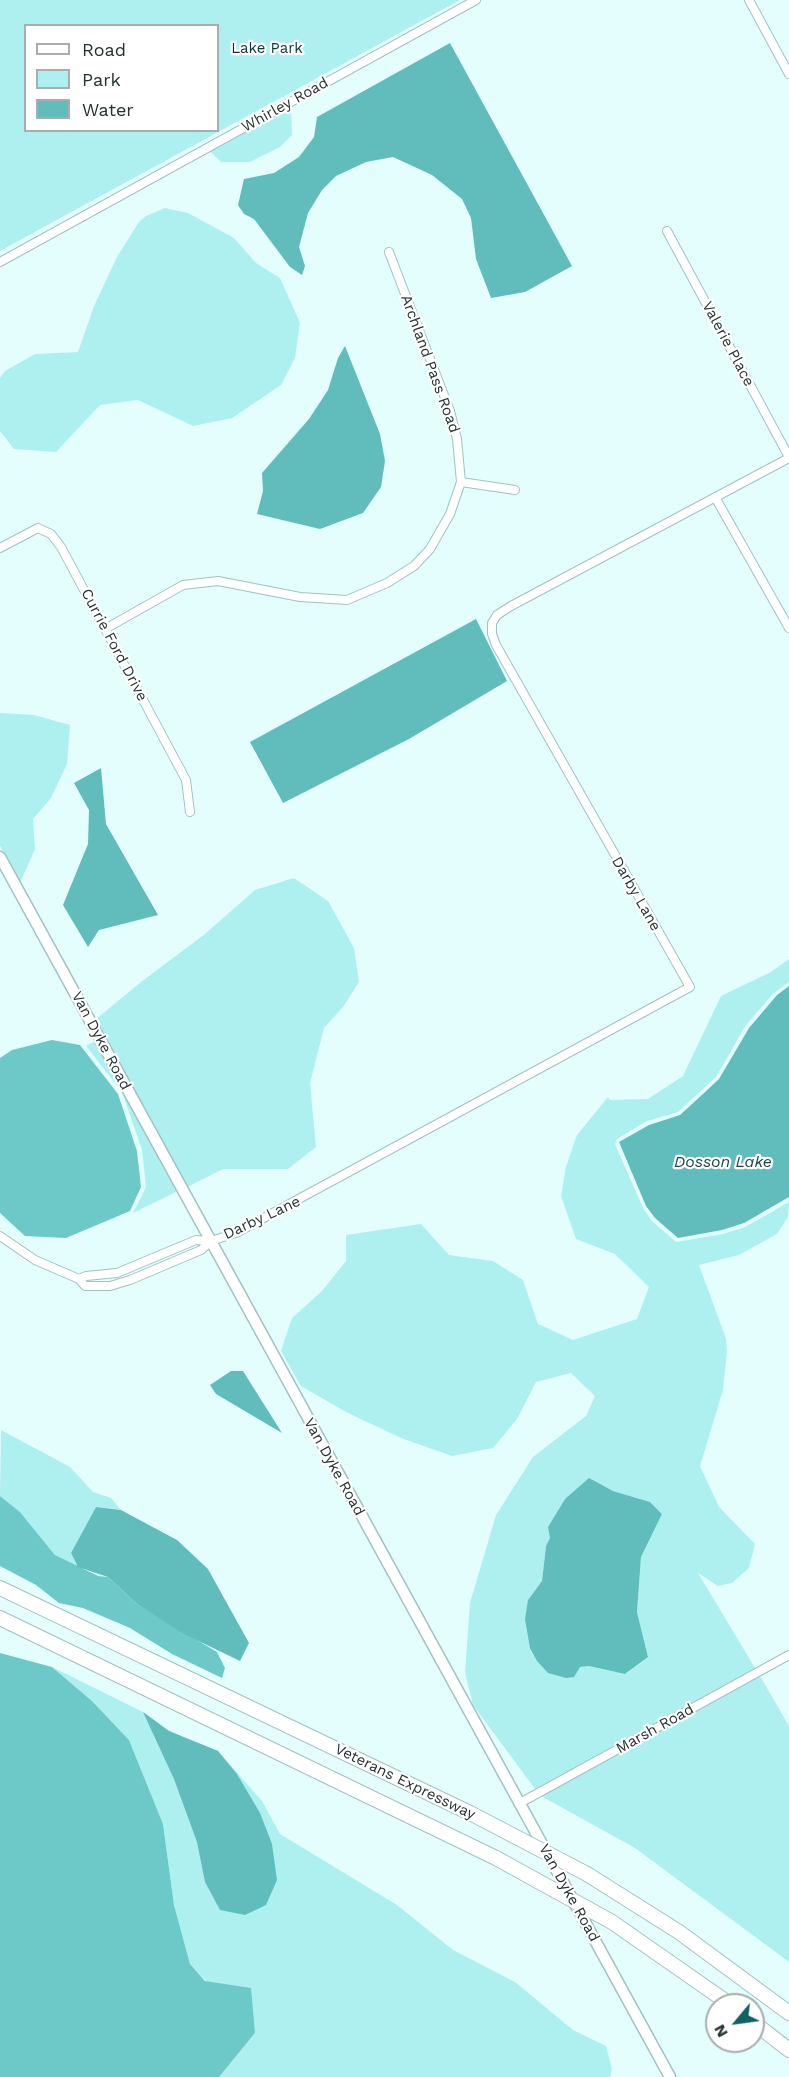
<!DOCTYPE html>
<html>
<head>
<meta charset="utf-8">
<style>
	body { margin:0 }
	#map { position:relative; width:789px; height:2077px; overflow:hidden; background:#e4fefe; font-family:"Work Sans",sans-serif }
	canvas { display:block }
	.legend { position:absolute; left:24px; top:24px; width:195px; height:108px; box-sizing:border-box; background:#fff; border:2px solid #a8adad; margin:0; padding:8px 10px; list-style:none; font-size:18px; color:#253232 }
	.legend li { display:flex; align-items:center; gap:12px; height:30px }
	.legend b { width:30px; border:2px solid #a8adad }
	.north { position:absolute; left:705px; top:1993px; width:60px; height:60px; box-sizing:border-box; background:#fff; border:2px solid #a8adad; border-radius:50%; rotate:241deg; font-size:16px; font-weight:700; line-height:24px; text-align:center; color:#253232 }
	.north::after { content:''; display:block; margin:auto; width:21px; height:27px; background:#116262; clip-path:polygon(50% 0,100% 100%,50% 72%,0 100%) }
</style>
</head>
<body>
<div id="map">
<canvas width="789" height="2077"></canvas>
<ul class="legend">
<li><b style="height:8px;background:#fff"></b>Road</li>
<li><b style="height:16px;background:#aef0ef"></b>Park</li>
<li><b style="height:16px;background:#60bdbc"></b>Water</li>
</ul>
<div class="north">N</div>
</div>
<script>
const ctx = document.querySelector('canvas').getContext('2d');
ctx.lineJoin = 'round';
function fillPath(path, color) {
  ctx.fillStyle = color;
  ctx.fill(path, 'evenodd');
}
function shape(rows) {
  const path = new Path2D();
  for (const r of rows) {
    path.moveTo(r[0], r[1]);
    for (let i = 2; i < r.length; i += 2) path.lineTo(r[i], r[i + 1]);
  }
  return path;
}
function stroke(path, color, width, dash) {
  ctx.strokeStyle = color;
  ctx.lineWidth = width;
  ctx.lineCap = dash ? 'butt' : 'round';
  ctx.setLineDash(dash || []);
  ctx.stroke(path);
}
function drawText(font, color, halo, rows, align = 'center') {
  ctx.font = font + ' "Work Sans",sans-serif';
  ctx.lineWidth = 4.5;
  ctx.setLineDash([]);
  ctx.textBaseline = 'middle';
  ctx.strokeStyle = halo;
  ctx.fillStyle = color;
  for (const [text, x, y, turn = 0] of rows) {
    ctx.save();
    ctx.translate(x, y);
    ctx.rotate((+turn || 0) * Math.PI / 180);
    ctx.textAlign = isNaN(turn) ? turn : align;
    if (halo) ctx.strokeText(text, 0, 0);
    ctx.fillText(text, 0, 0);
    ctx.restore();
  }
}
fillPath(shape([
	[0,0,460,0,0,251],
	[26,26,218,26,218,130,26,130],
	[291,107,292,135,280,147,250,162,221,162,210,151],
	[165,208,188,213,234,238,256,263,280,278,300,323,295,358,281,385,232,418,193,426,138,400,100,405,56,452,14,449,0,431,0,378,5,371,35,354,78,352,94,306,117,257,139,222,146,216],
	[0,713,34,715,70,725,67,764,51,798,33,819,35,849,20,883,0,846],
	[294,878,328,901,354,948,359,982,343,1007,324,1028,310,1083,316,1147,288,1169,223,1169,187,1187,95,1020,141,982,205,934,255,890],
	[789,959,789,982,774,993,746,1025,716,1077,678,1112,647,1121,617,1139,615,1144,643,1208,652,1221,676,1242,723,1234,745,1227,789,1202,788,1217,777,1234,739,1255,699,1265,726,1339,727,1351,723,1390,700,1466,719,1507,755,1544,749,1568,732,1583,718,1586,698,1573,755,1668,535,1789,473,1705,465,1673,470,1603,496,1515,533,1457,586,1416,595,1396,571,1373,536,1382,517,1419,493,1448,452,1456,401,1438,346,1412,301,1386,281,1351,292,1318,322,1291,346,1261,346,1235,421,1224,449,1255,493,1261,523,1280,538,1324,573,1340,637,1319,649,1287,615,1254,576,1239,561,1196,566,1167,577,1135,608,1097,610,1100,648,1099,683,1076,721,996,771,972],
	[597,1483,613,1491,650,1502,662,1514,641,1557,637,1612,648,1657,626,1674,589,1666,579,1667,528,1600,542,1581,546,1546,551,1538,548,1527,565,1499],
	[95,1041,178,1191,133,1213,146,1187,142,1150,122,1092,86,1046],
	[1,1430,70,1467,93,1492,111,1498,121,1510,96,1507,71,1553,78,1567,55,1555,20,1512,0,1496],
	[52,1667,143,1712,169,1731,218,1751,262,1801,280,1834,397,1905,453,1950,515,1982,573,2030,606,2046,612,2069,610,2077,219,2077,255,2033,190,1964,174,1905,163,1824,129,1740,92,1701],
	[760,1676,789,1726,789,1962,635,1848,541,1796]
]), '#aef0ef');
fillPath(shape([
	[52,1040,80,1045,118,1094,137,1151,141,1187,130,1211,66,1238,25,1236,0,1213,0,1058,12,1050],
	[0,1496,20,1512,55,1555,98,1576,108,1577,137,1604,217,1652,225,1668,222,1678,172,1654,130,1628,83,1608,59,1603,36,1585,0,1566],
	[0,1653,52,1667,92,1701,129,1740,163,1824,174,1905,190,1964,205,1981,251,1988,255,2033,219,2077,0,2077]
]), '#6cc9c8');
fillPath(shape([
	[450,43,572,266,525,292,491,298,476,259,471,218,462,199,432,175,393,157,366,162,336,176,322,190,308,213,299,247,305,266,302,275,290,267,254,219,244,214,238,205,244,179,274,173,299,157,314,137,317,117],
	[345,346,380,434,385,461,381,487,363,513,320,529,257,514,263,491,262,473,309,419,328,390,338,358],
	[476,619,507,681,409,739,283,803,250,742],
	[101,768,106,824,158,915,99,930,88,947,63,905,88,844,89,810,74,783],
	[789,986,789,1197,744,1223,722,1230,678,1238,655,1218,646,1206,619,1142,649,1125,680,1115,704,1093,719,1079,749,1028,777,995],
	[231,1371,243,1371,282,1433,216,1394,210,1385],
	[589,1478,613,1491,650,1502,662,1514,641,1557,637,1612,648,1657,625,1674,589,1666,580,1667,574,1677,566,1678,548,1673,537,1661,530,1648,525,1619,528,1600,542,1581,546,1546,550,1538,548,1527,565,1499],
	[96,1507,121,1510,177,1540,208,1569,249,1643,240,1661,184,1634,137,1604,108,1577,78,1567,71,1553],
	[143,1712,169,1731,218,1751,237,1774,260,1813,272,1844,277,1880,266,1905,245,1915,220,1910,205,1882,197,1842,174,1779]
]), '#60bdbc');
const street = shape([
	[749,0,789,74],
	[667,231,789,457],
	[0,262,476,0],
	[461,482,515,490],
	[715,497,789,628],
	[0,548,38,528,51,534,61,547,186,780,190,812],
	[105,629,183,585,218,581,300,597,347,600,387,583,414,566,430,549,450,514,461,482,457,439,450,411,389,252],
	[0,1236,35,1260,79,1279,85,1286,110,1286,130,1280,201,1250,211,1241],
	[79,1279,86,1276,117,1273,196,1240,211,1241,236,1233,690,987,496,645,492,634,492,623,497,615,511,606,789,458],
	[520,1803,789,1655]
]);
const secondary = shape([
	[0,857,670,2077]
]);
const highway = shape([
	[0,1588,472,1814],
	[0,1618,496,1858],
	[587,1874,679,1932,789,2013],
	[612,1922,731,2005],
	[753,2022,789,2050]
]);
stroke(street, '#a1c2c1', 10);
stroke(secondary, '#a1c2c1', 13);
stroke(highway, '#a1c2c1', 16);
stroke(street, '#fff', 8);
stroke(secondary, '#fff', 10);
stroke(highway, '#fff', 14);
const highwayBridge = shape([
	[472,1814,587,1874],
	[496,1858,612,1922]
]);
stroke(highwayBridge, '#a1c2c1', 16, []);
stroke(highwayBridge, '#fff', 14);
drawText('15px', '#0a3838', '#fff', [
	["Lake Park",267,49]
]);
drawText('15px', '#253232', '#fff', [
	["Whirley Road",285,105,-29],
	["Valerie Place",728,344,62],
	["Archland Pass Road",430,364,70],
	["Currie Ford Drive",114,645,62],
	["Darby Lane",636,894,60],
	["Van Dyke Road",101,1041,62],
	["Darby Lane",262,1218,-25],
	["Van Dyke Road",334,1467,61],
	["Marsh Road",655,1729,-29],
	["Veterans Expressway",405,1782,26],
	["Van Dyke Road",569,1893,61]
]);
drawText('italic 16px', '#1a4545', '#fff', [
	["Dosson Lake",723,1162]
]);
</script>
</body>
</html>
